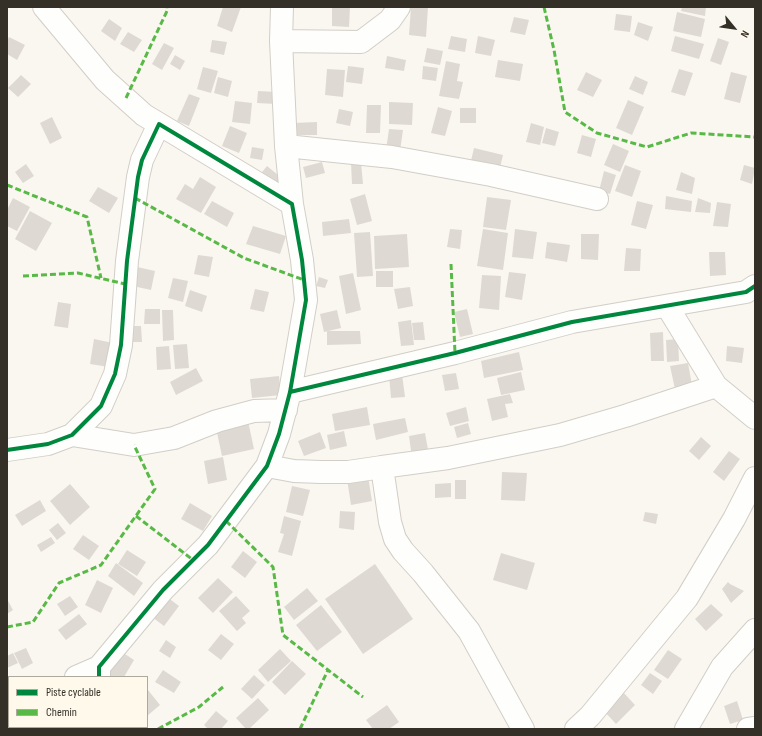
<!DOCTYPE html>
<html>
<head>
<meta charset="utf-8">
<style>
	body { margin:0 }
	#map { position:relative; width:762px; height:736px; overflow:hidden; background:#faf7f0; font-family:"Sofia Sans Condensed",sans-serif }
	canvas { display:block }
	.frame { position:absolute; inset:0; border:8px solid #343027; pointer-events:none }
	.legend { position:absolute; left:8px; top:676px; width:140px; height:52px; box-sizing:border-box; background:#fff9eb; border:1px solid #aea99d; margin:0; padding:5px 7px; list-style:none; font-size:12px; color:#343027 }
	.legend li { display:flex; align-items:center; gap:8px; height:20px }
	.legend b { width:20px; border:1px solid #aea99d }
	.north { position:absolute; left:714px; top:8px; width:40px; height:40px; -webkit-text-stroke:3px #fff9eb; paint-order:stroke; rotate:119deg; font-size:11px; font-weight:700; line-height:16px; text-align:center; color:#343027 }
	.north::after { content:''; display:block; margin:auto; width:14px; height:18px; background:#343027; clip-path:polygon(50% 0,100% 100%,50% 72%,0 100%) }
</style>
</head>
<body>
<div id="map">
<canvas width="762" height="736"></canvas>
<div class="frame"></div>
<ul class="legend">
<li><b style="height:5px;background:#00873e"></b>Piste cyclable</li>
<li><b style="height:5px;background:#58b947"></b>Chemin</li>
</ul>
<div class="north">N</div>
</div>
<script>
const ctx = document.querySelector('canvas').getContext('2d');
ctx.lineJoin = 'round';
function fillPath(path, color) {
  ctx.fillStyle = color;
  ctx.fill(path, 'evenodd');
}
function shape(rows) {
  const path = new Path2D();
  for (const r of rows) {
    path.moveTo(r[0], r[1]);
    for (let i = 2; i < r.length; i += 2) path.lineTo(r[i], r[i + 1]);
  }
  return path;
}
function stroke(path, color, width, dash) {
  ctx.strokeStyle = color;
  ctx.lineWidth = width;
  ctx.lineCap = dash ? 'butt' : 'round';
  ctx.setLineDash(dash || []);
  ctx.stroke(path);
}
fillPath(shape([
	[223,7,241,7,232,32,217,26],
	[332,7,350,7,349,27,332,26],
	[411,7,428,7,426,37,409,35],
	[682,7,706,7,705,16,681,11],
	[677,12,705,19,701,37,673,31],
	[616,14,632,16,630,32,614,30],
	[514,17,529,20,525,35,510,32],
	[109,19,122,28,115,41,101,31],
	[638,22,653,27,648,41,634,35],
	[128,32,142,40,134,52,120,44],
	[451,36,467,39,465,52,448,49],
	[478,36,495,40,491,56,475,53],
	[675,36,704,44,699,59,671,51],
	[9,37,25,45,17,60,7,54,7,41],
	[718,38,729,42,721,65,710,61],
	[212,40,227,42,224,55,210,52],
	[164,43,174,48,162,70,152,64],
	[427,48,443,51,440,65,424,62],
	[175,55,185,61,180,70,170,64],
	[387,56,406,60,404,71,385,68],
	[498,60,523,64,520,81,495,77],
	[446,61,460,64,457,81,463,82,459,99,439,96],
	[348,66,364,68,362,84,346,82],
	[423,66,438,68,436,81,422,79],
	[203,67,218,71,211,93,197,89],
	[327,69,345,70,343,97,325,95],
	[679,69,693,73,685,96,671,92],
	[586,72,602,80,593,97,577,90],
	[731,72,747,76,740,103,724,99],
	[21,75,31,84,18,97,8,88],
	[635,76,648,82,643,95,629,89],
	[218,77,232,81,228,97,214,93],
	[258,91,277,92,276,104,257,103],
	[189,94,200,98,189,126,177,121],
	[628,100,644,107,632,135,616,128],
	[235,101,252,103,250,124,232,122],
	[389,102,413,103,412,125,389,124],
	[367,105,381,105,380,133,366,133],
	[438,107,452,111,445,136,431,133],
	[460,108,476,108,476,123,460,123],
	[339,109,353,112,350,126,336,123],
	[52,117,62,138,50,144,40,123],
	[317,122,317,135,293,135,293,123],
	[531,123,544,127,540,145,526,142],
	[230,126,247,133,239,153,222,146],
	[546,128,559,132,555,146,542,143],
	[389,129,403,130,400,151,386,150],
	[582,135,596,139,591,157,577,153],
	[613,144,629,151,620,172,604,165],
	[252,147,264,149,262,160,250,158],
	[474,148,503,155,499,172,470,165],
	[322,162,325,173,306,178,303,167],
	[361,162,363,184,352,184,351,163],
	[26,164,34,176,23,183,15,172],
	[625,165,641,171,632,197,615,191],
	[744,165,755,168,752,184,740,180],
	[267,166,283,179,275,190,258,177],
	[604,171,616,175,610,194,599,191],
	[681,172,695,178,692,194,676,190],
	[200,177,216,187,201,213,176,199,185,184,193,189],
	[98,187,118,198,109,213,89,201],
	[365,194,372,221,357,225,350,199],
	[666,196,692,201,691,212,665,209],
	[487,197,511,200,506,230,483,227],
	[13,198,30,207,17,231,7,226,7,210],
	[698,198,711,203,710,213,695,212],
	[212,201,234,213,227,227,204,214],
	[637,201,653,205,646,229,631,225],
	[717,202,731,204,728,227,713,226],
	[30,211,52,223,36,251,15,239],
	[349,219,351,233,323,236,322,222],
	[253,226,286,236,280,254,246,244],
	[450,229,462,230,460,249,447,247],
	[483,229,508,233,503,270,477,266],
	[515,229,537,232,533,259,512,257],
	[370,232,373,276,357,277,354,233],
	[407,234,409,267,375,269,374,236],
	[581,234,599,234,598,260,581,259],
	[547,242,570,245,567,262,545,258],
	[626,248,641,249,640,271,624,271],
	[709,252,725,252,726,275,710,276],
	[198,255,213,257,209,277,194,274],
	[137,267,155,271,151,290,133,286],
	[376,271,393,271,393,287,376,287],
	[509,272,526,274,522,300,505,297],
	[353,273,361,310,346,314,339,276],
	[482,275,501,276,499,310,479,308],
	[319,277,328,280,325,288,316,286],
	[173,278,188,281,183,302,168,298],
	[410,287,413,306,398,309,394,289],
	[255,289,269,292,264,312,250,309],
	[190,290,207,296,202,312,185,306],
	[58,302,71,304,68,328,54,326],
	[145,309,160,309,160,324,144,324],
	[467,309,473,334,460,337,454,312],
	[162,310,173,310,174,340,163,341],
	[337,310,341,328,324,332,320,314],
	[411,320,414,345,401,346,398,322],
	[423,322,425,340,414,340,412,323],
	[128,326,141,326,142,342,129,342],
	[327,331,360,331,361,344,327,345],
	[663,332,664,361,651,361,650,333],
	[94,339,113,343,109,367,90,364],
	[678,339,679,361,667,362,666,340],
	[187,344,189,368,175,369,173,345],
	[169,346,171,369,157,370,156,347],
	[727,346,744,348,742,363,726,361],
	[519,352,523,370,484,378,481,361],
	[688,363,692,385,675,389,670,366],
	[196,368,203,381,176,395,170,382],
	[521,372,525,390,501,395,497,378],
	[456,373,459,389,445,391,442,375],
	[402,374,405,397,391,398,389,375],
	[279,376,281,395,252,398,250,379],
	[510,394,513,403,505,404,508,417,492,421,487,399],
	[367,407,370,425,335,431,332,414],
	[466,407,469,421,450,426,446,413],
	[405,418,408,432,376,440,373,424],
	[248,421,254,449,222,456,216,428],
	[468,423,471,434,457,438,454,427],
	[344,431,347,446,330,450,327,435],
	[320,432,326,448,304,456,298,441],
	[425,433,429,455,412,458,409,436],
	[701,437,711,446,699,460,689,451],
	[729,451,740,459,724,481,713,472],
	[223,457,227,480,208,484,204,461],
	[502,472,527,473,525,501,501,500],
	[368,476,372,501,351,505,347,479],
	[455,480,466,480,466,499,455,499],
	[451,483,451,497,435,498,435,484],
	[70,484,90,507,70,525,50,501],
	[292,486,310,490,303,516,286,512],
	[40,500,46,511,22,526,15,515],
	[190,503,212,516,203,531,181,519],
	[340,511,355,512,354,530,339,528],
	[645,512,658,514,656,524,643,521],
	[284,516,301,521,292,556,278,552,284,534,280,533],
	[58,523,66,533,57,540,49,530],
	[83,535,99,546,89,560,73,549],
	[51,537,55,543,41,552,37,545],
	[127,550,146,562,137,576,118,564],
	[243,551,257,562,245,578,231,567],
	[501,553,535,563,527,590,493,580],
	[116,563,143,583,134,596,108,576],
	[375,564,413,619,363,654,325,599],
	[218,578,233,592,213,613,198,598],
	[97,580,113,588,101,613,85,605],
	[728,582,730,584,744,591,731,603,722,589],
	[307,588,318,601,294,620,284,607],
	[70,596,78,607,65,616,57,604],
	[236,596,250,611,242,618,246,623,237,631,219,611],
	[167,597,179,606,164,626,152,617],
	[7,599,13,610,7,614],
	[711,604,723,615,706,631,695,619],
	[321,605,342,632,317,651,296,625],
	[79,614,87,624,66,640,58,630],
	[221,634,234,644,221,660,208,650],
	[166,640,176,647,170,658,159,651],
	[26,648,33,663,22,669,14,653],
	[280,649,291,661,268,682,258,670],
	[119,650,134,660,124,677,102,677],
	[668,650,682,659,668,679,654,670],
	[13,653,18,663,7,668,7,656],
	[292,661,306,674,285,695,272,682],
	[163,670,181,682,174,693,155,682],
	[650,673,662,681,653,694,641,685],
	[254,675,265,685,252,699,241,689],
	[148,690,160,705,147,716,147,691],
	[623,692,635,705,616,724,604,711],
	[258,698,269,710,249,729,246,729,236,718],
	[737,701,743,720,730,724,724,706],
	[387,705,399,722,389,729,373,729,366,720],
	[216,711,228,721,221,729,208,729,204,725],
	[9,716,9,727,25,727,21,729,7,729,7,717]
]), '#dedad3');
const street = shape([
	[44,7,105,80,144,115,159,124],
	[282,7,281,41,286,146,292,204],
	[281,41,361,42,390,20,399,7],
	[286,146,392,157,491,175,597,199],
	[667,306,716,386],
	[290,392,455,353,572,322,746,292,755,286],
	[72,435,134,445,174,438,217,421,254,411,286,410],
	[7,450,48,444,72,435,101,406,115,374,121,345,127,261,138,177,142,160,159,124,292,204,302,260,306,300,290,392,279,434,267,466,208,545,163,590,99,667,99,677],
	[267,466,294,471,321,472,348,472,382,467,390,522,395,539,403,551,423,573,469,631,523,729],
	[382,467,448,458,560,435,625,416,716,386,755,418],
	[76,677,99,667],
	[7,708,9,707],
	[108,727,109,729],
	[576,729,590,716,687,598,734,519,755,478],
	[686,729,722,667,755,630],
	[748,729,755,728]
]);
stroke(street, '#d2cec7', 24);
stroke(street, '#fefefd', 22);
stroke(shape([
	[544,7,554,50,565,112,597,133,647,147,691,133,755,137],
	[126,98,167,11,167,7],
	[7,185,87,217,101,278],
	[135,198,244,258,304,280],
	[451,264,455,353],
	[23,276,78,273,125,284],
	[136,516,193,560],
	[226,521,273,567,283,635,363,697],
	[7,627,33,622,59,583,101,565,155,489,134,445],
	[158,729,199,707,223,687],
	[300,729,328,670]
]), '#58b947', 3, [6, 3]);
stroke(shape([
	[290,392,455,353,572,322,746,292,755,286],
	[7,450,48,444,72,435,101,406,115,374,121,345,127,261,138,177,142,160,159,124,292,204,302,260,306,300,290,392,279,434,267,466,208,545,163,590,99,667,99,677]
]), '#00873e', 4);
</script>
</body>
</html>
